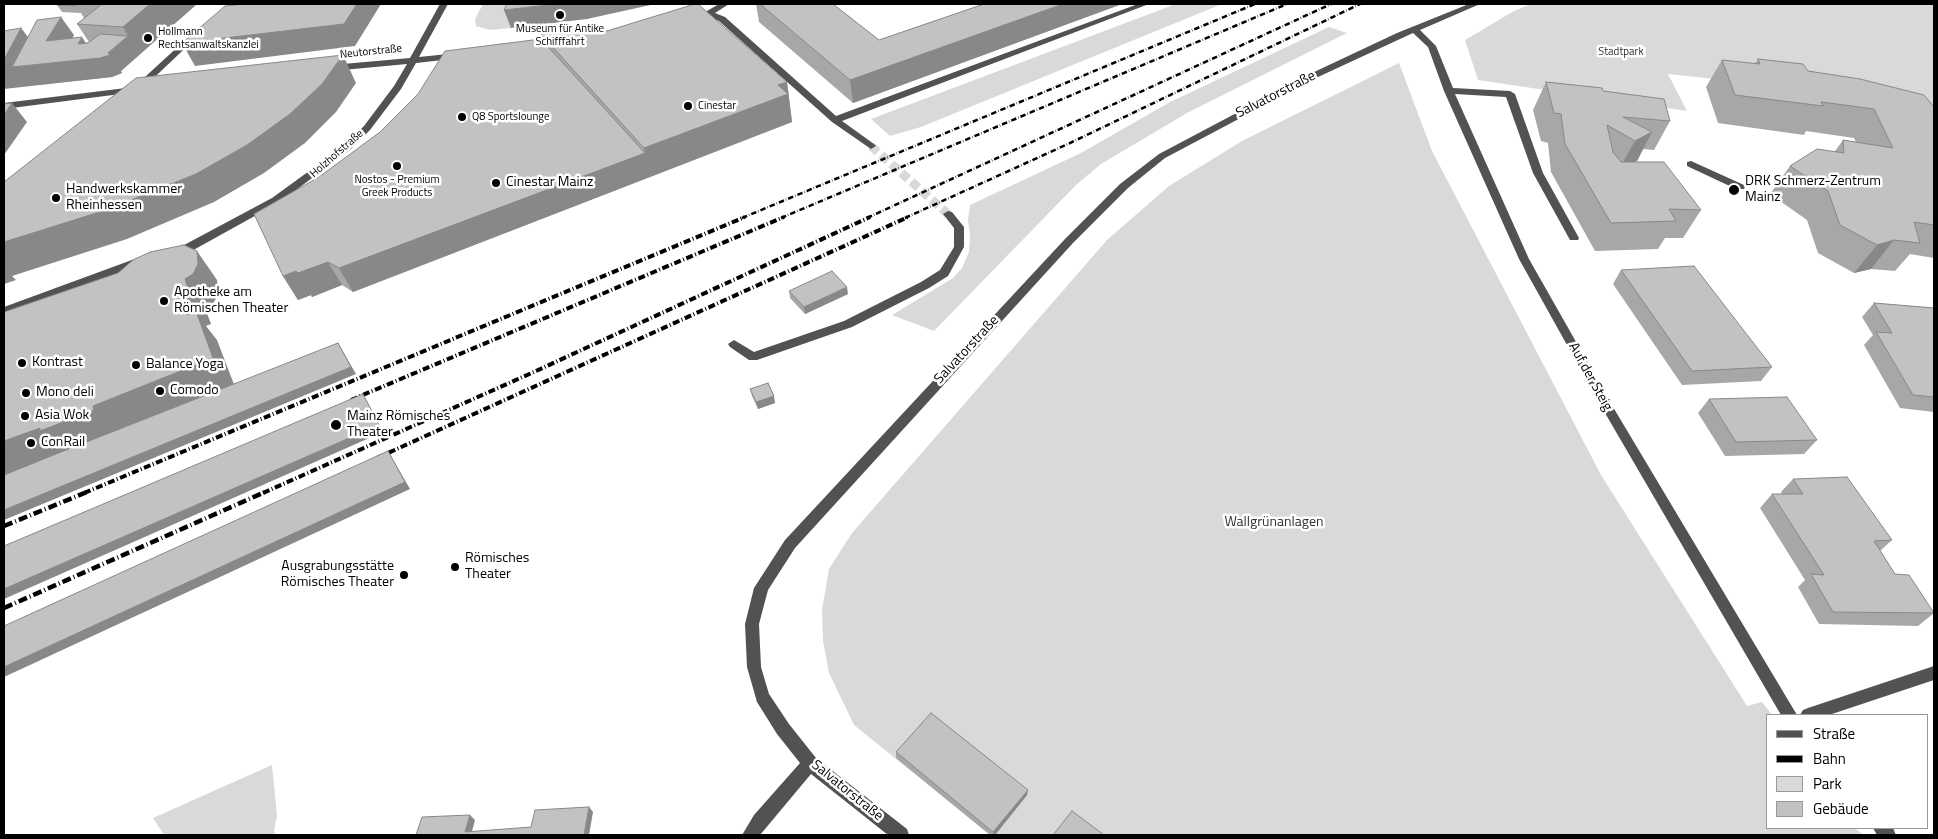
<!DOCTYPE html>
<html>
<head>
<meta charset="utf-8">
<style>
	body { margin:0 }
	#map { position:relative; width:1938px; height:839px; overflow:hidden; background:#fff; font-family:"Titillium Web",sans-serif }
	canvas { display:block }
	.frame { position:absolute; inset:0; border:5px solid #000; pointer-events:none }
	.legend { position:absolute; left:1766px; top:714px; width:162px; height:115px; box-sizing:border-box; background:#fff; border:1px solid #999; margin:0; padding:6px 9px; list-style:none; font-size:15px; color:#000 }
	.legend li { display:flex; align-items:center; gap:10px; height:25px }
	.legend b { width:25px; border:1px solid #999 }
</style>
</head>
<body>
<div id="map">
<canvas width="1938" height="839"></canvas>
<div class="frame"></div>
<ul class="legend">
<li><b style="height:6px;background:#525252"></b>Straße</li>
<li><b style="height:6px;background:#000"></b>Bahn</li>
<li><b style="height:14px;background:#d9d9d9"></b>Park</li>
<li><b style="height:14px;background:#c2c2c2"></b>Gebäude</li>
</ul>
</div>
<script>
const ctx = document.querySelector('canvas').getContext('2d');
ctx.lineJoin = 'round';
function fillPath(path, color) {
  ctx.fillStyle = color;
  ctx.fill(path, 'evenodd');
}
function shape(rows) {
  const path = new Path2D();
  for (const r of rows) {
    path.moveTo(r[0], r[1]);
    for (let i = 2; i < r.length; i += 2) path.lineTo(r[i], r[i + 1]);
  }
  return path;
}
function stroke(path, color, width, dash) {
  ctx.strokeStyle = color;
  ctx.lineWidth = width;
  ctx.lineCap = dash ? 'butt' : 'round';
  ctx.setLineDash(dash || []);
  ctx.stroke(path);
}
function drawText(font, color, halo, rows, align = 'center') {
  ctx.font = font + ' "Titillium Web",sans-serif';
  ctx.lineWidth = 5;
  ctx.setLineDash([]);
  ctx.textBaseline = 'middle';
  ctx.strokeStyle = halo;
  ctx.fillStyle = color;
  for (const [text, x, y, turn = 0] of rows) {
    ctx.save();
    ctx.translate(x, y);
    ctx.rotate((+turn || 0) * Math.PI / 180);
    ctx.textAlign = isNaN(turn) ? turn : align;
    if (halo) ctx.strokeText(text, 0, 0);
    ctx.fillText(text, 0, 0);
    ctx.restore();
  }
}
fillPath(shape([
	[483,4,521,4,511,28,490,30,476,26,475,19],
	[1176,4,1222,4,921,127,890,136,871,119],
	[1531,4,1934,4,1934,119,1921,101,1668,74,1687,111,1478,80,1465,40,1514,11],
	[1329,27,1347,33,1187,113,1101,164,1076,185,934,331,892,315,953,278,962,268,969,252,970,236,968,220,970,205,1081,153,1170,102],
	[1399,63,1432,151,1601,475,1747,706,1762,702,1772,715,1767,715,1767,828,1855,828,1863,835,990,835,854,725,829,673,823,641,822,610,829,569,852,533,1107,240,1169,186,1242,141],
	[272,765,277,816,274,830,276,835,164,835,153,818]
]), '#d9d9d9');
stroke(shape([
	[871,146,948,214]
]), '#d9d9d9', 9, [9, 4.5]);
fillPath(shape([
	[440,4,448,4,419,57,458,53,462,56,461,58,416,63,401,89,370,130,351,149,280,202,179,258,171,258,170,255,171,252,272,198,345,145,364,126,394,86,407,64,332,71,328,68,332,65,410,58,440,4],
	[719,4,729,4,715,13,725,17,836,116,1138,4,1149,4,842,121,874,144,876,146,871,149,832,122,719,21,708,16,692,17,688,14,692,11,707,11,719,4],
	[1469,4,1480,4,1420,30,1436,46,1453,88,1510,91,1515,94,1543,173,1579,238,1578,240,1570,240,1533,173,1506,97,1455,94,1529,259,1613,407,1797,715,1781,715,1605,413,1519,259,1444,91,1428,47,1413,33,1318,77,1165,158,1128,188,1073,243,795,548,768,590,759,624,761,667,769,694,789,724,816,758,907,829,909,835,888,835,811,774,760,835,742,835,754,815,800,763,777,734,757,702,747,667,745,624,754,588,785,540,1065,239,1120,184,1159,154,1312,73,1397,33,1469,4],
	[194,32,198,35,197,37,141,90,136,92,4,109,4,103,134,87,194,32],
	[1691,161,1744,185,1745,187,1744,189,1736,189,1687,166,1687,162,1691,161],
	[948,211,952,212,964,227,964,247,948,276,929,288,852,327,757,360,749,360,730,347,728,344,734,340,754,352,844,321,921,282,940,270,954,247,954,228,943,214,948,211],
	[140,257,145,261,144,264,4,315,4,307,140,257],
	[1934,666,1934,680,1829,715,1800,715,1803,710,1808,708,1934,666],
	[1873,828,1893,828,1896,835,1877,835,1873,828]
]), '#525252');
stroke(shape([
	[742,218,1255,4],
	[781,218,1287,4],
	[867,218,1331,4],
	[905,218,1068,144,1360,4]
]), '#000', 2.5, [5.5, 2, 0.5, 2]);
stroke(shape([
	[351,400,784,217],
	[377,458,908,217],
	[84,493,745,217],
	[263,493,536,371,870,217]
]), '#000', 4, [7, 2.5, 1, 2.5]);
stroke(shape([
	[4,526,87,492],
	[4,608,265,492]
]), '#000', 4.5, [9, 3, 1, 3]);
fillPath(shape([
	[58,4,197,4,121,71,122,73,112,77,26,86,21,28,28,37,74,35,72,39,85,43,89,42,77,24,84,18,81,13,62,12,57,5],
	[756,4,833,4,879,40,984,4,1122,4,853,103,759,22],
	[541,34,597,34,787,82,792,122,353,292,342,285,312,297,311,295,298,300,283,276,544,42],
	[1758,59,1808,71,1934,107,1934,258,1910,254,1895,271,1871,269,1854,273,1818,253,1807,220,1770,194,1790,166,1835,151,1843,140,1856,142,1854,138,1806,131,1804,135,1718,123,1706,87,1722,60,1755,64],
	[1546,82,1603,91,1670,121,1654,150,1643,149,1637,161,1634,162,1701,210,1683,238,1665,238,1658,249,1595,251,1551,172,1548,143,1541,141,1533,110],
	[1621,270,1772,367,1761,381,1682,385,1613,284],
	[789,291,848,294,805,314,790,298],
	[1874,303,1934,308,1934,412,1900,408,1864,345,1873,335,1862,317],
	[750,389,775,403,758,409,752,396],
	[1709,399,1817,440,1804,454,1725,456,1698,413],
	[1793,479,1892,540,1880,551,1895,574,1934,613,1918,626,1819,624,1798,587,1805,580,1760,508,1772,494,1782,494,1781,492],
	[896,752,1027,795,995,835,990,835,896,758]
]), '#a7a7a7');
fillPath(shape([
	[150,4,197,4,121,71,122,73,112,77,4,89,4,58,21,28,41,56,78,44,82,37,94,56,108,53,128,36,123,27],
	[357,4,381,4,355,46,195,66,182,43],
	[556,4,655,4,587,19,511,28,504,10],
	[1063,4,1122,4,853,103,850,80],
	[61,17,74,35,60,60,46,41],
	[343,55,356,83,336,112,305,143,264,173,214,202,127,239,12,276,16,280,4,284,4,242],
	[787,82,792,122,353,292,339,268,645,153,644,148,778,85],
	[12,103,27,122,4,155,4,115],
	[1652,132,1637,161,1619,169,1635,141],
	[1894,240,1871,269,1854,273,1877,245],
	[197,251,217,280,219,293,214,302,205,308,211,324,206,326,217,340,235,387,4,481,4,441,93,406,187,315,182,298,185,279],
	[328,262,342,285,312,297,311,295,298,300,283,276,296,271],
	[847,287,848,294,805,314,804,307],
	[338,343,356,374,4,520,4,510],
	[363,394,383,432,4,599,4,589],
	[774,396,775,403,758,409,756,402],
	[388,451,410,489,4,677,4,667],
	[1028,790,1027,795,995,835,993,835,993,832],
	[589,807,593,812,589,835,584,835],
	[470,815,475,820,471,835,465,832]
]), '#888');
const building = shape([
	[58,4,74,4,76,6,57,5,58,4],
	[102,4,150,4,123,27,77,24,102,4],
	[243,4,357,4,344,24,182,43,225,6,243,4],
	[507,4,556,4,504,10,507,4],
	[695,4,698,4,787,82,778,85,788,94,644,148,541,34,590,27,597,34,695,4],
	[760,4,833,4,879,40,984,4,1063,4,850,80,760,4],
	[61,17,46,41,82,37,78,44,88,43,100,34,128,36,108,53,110,55,100,58,12,67,37,20,61,17],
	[21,28,5,58,4,58,4,31,21,28],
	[541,39,645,153,339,268,328,262,298,273,296,271,283,276,254,214,319,177,380,132,418,94,445,51,541,39],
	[343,55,322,84,290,114,247,145,196,174,106,210,4,242,4,182,136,78,343,55],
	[1758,59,1803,64,1808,71,1860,79,1924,95,1934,107,1934,225,1914,222,1920,243,1894,240,1877,245,1840,225,1828,191,1790,166,1817,149,1844,153,1843,140,1893,148,1874,109,1821,102,1823,106,1735,95,1722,60,1760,64,1758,59],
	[1546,82,1602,88,1603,91,1664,99,1670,121,1623,117,1652,132,1635,141,1607,125,1613,152,1621,162,1664,162,1701,210,1669,209,1676,221,1611,223,1565,144,1561,114,1554,113,1546,82],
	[12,103,4,115,4,104,12,103],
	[184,245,197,251,198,264,193,274,185,279,190,295,182,298,187,315,196,311,213,358,93,406,94,410,40,431,40,428,4,441,4,312,118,273,133,260,150,252,184,245],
	[1694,266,1772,367,1692,371,1621,270,1694,266],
	[832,271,847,287,804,307,789,291,832,271],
	[1874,303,1934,308,1934,397,1913,395,1876,332,1892,333,1874,303],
	[338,343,351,367,4,510,4,475,61,452,338,343],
	[768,383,774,396,756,402,750,389,768,383],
	[363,394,379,425,4,589,4,546,363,394],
	[1787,397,1817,440,1736,442,1709,399,1787,397],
	[388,451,405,482,4,667,4,626,388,451],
	[1847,477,1892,540,1874,541,1895,574,1909,575,1934,613,1833,612,1811,574,1824,575,1772,494,1803,494,1793,479,1847,477],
	[931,713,1028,790,993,832,896,752,931,713],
	[589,807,584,835,416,835,422,817,470,815,465,832,531,827,535,810,589,807],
	[1072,811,1104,835,1053,835,1072,811]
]);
fillPath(building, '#c2c2c2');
stroke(building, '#888', 1);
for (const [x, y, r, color] of [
	[560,15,5,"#000"],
	[148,38,5,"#000"],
	[688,106,5,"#000"],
	[462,117,5,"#000"],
	[397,166,5,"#000"],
	[496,183,5,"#000"],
	[1734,190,6,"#000"],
	[56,198,5,"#000"],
	[164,301,5,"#000"],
	[22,363,5,"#000"],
	[136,365,5,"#000"],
	[160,391,5,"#000"],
	[26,393,5,"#000"],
	[25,416,5,"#000"],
	[336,425,6,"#000"],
	[31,443,5,"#000"],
	[455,567,5,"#000"],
	[404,575,5,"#000"]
]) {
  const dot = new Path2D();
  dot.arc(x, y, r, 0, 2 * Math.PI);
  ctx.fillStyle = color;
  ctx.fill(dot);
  stroke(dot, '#fff', 2);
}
drawText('11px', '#000', '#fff', [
	["Museum für Antike",560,29,"center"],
	["Schifffahrt",560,42,"center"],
	["Hollmann",158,32],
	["Rechtsanwaltskanzlei",158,45],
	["Cinestar",698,106],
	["Q8 Sportslounge",472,117],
	["Nostos - Premium",397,180,"center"],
	["Greek Products",397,193,"center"]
], 'left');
drawText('11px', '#000', '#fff', [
	["Neutorstraße",371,52,-6],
	["Holzhofstraße",337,154,-41]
]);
drawText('11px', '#303030', '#fff', [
	["Stadtpark",1621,52]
]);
drawText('14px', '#000', '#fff', [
	["Salvatorstraße",1276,95,-27],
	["Salvatorstraße",967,350,-47],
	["Auf der Steig",1590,377,61],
	["Salvatorstraße",847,791,39]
]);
drawText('14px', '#000', '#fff', [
	["DRK Schmerz-Zentrum",1745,182],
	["Mainz",1745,198],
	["Cinestar Mainz",506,183],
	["Handwerkskammer",66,190],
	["Rheinhessen",66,206],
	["Apotheke am",174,293],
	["Römischen Theater",174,309],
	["Kontrast",32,363],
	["Balance Yoga",146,365],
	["Comodo",170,391],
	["Mono deli",36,393],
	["Asia Wok",35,416],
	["Mainz Römisches",347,417],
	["Theater",347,433],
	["ConRail",41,443],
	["Römisches",465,559],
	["Theater",465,575],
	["Ausgrabungsstätte",394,567,"right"],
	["Römisches Theater",394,583,"right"]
], 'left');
drawText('14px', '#303030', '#fff', [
	["Wallgrünanlagen",1274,523]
]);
</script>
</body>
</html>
